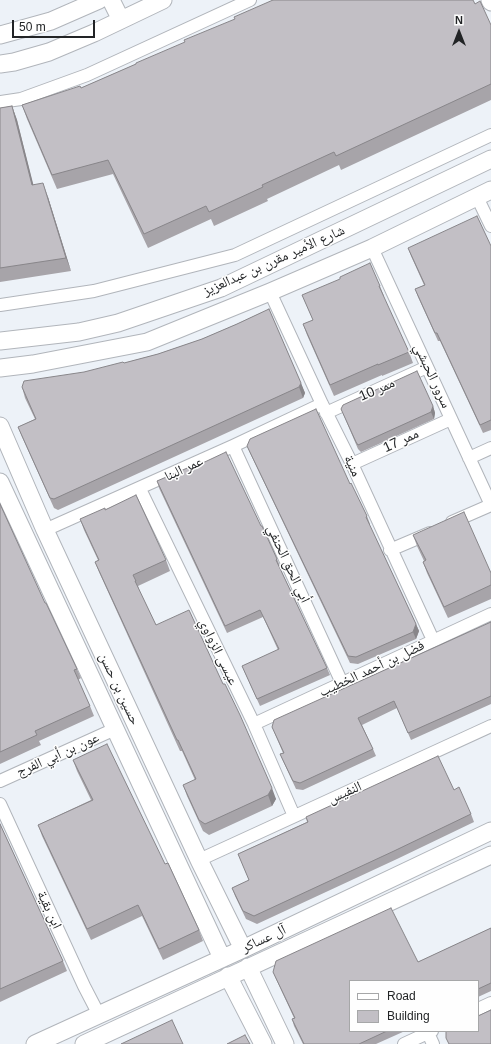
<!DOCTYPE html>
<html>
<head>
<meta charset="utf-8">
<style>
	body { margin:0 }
	#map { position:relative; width:491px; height:1044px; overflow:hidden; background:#edf2f8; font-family:Arial,sans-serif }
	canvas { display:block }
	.legend { position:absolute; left:349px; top:980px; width:130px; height:52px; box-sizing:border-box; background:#fefefe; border:1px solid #a6a7a8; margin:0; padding:5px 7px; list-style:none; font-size:12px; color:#222426 }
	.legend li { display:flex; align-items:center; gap:8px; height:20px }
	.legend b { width:20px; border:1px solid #a6a7a8 }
	.north { position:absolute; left:439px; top:12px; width:40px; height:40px; -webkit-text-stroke:3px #fefefe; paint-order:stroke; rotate:0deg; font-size:11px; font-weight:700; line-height:16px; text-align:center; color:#222426 }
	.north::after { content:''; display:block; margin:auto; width:14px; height:18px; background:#222426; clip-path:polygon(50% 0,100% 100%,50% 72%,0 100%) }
	.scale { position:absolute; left:12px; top:20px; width:83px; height:18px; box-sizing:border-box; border:2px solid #222426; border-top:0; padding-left:5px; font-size:12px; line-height:14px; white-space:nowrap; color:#222426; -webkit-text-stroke:3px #fefefe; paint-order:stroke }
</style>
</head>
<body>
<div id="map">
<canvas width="491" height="1044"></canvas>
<ul class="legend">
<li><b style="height:5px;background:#fff"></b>Road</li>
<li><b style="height:11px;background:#c2bfc5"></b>Building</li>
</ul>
<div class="north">N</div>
<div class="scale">50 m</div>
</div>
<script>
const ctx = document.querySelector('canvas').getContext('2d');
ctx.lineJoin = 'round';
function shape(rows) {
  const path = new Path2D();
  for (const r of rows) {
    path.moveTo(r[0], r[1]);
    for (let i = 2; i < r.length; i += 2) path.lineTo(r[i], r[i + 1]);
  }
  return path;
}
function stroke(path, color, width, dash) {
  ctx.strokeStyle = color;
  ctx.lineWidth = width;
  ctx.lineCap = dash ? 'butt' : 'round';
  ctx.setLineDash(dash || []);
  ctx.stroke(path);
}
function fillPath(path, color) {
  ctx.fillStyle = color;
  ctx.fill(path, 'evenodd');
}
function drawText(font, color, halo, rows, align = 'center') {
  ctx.font = font + ' Arial,"Noto Naskh Arabic",sans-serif';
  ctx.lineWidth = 3;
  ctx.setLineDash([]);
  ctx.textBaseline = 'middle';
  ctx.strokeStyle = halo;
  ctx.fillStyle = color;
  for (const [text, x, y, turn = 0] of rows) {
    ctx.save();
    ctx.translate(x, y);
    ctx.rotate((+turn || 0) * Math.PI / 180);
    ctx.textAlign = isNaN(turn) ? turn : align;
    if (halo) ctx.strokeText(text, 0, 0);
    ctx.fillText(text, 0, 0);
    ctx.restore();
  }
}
const street = shape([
	[0,102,21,99,87,75,250,0],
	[477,197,491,226],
	[372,248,491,505],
	[270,292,322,404,352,464,433,640],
	[0,305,94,291,235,255,491,135],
	[326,413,427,367],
	[233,446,342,683],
	[469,458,491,448],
	[352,464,451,419],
	[140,489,254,724,294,816],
	[452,522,491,505],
	[45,530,233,446,322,404],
	[390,550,430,533],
	[254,724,491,614],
	[0,781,115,729],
	[0,804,84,986,99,1015],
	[199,860,491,726],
	[478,1009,491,1003],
	[428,1033,433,1044],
	[404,1044,432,1031]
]);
const secondary = shape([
	[111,0,121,20],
	[490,0,491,2],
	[0,35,51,21,99,0],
	[0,64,14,62,49,52,94,33,163,0],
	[0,341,79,332,118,323,221,288,491,159],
	[0,368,33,364,147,342,270,292,372,248,491,190],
	[0,426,45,530,199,860,243,949],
	[0,482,222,958],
	[248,967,285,1044],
	[228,976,263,1044],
	[35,1044,243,949,491,831],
	[84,1044,491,855]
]);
stroke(street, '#b1b5bb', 14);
stroke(secondary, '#b1b5bb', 19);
stroke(street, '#fff', 12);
stroke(secondary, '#fff', 17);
fillPath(shape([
	[475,4,491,25,491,100,341,170,339,165,267,199,268,201,214,226,211,219,148,248,113,174,57,189,27,119,22,105,81,88,136,64],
	[12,106,17,120,33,185,48,197,71,271,0,282,0,108],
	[491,246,491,430,483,433,440,341,438,341,418,297,415,289,424,285,411,256,408,248],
	[380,286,384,296,383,297,409,352,413,363,382,376,382,375,334,396,307,335,303,324,313,320,302,295],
	[269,309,305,393,303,398,58,510,54,508,22,437,18,427,35,419,25,398,22,387,124,363,158,354,202,339,237,324],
	[433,406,435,413,434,419,361,452,358,449,341,409],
	[247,446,350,484,367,516,370,524,369,524,416,624,419,631,416,639,358,664,350,663,250,453],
	[192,468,261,526,277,559,280,566,279,566,327,668,330,675,260,706,245,673,242,666,278,650,263,617,227,633,159,488,157,481],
	[0,504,45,603,77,669,81,678,78,680,90,706,94,716,39,741,41,745,0,764],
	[105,510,166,560,170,571,138,586,140,592,156,625,276,799,272,806,209,835,203,831,187,796,183,785,195,780,182,751,180,751,99,572,95,562,98,560,84,530,80,519],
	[413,535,491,573,491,599,448,618,427,573,423,562,424,561,417,546],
	[491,622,491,704,411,740,397,708,362,725,373,749,376,756,303,790,296,789,283,761,280,754,283,753,272,727],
	[73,760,165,864,199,930,203,941,163,960,142,916,91,940,42,836,38,825,91,800,77,771],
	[454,790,471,814,474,822,397,859,257,924,246,919,235,896,232,888,249,880,238,854,307,822,306,817],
	[0,824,63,961,67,971,0,1002],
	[491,928,491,991,478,997,478,981,350,1031,405,1031,376,1044,303,1044,294,1026,292,1019,294,1018,276,979,273,972,418,962]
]), '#a7a4a9');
fillPath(shape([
	[12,106,17,120,37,199,32,185],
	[43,183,48,197,71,271,66,258],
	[301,383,305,393,303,398,299,387],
	[433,406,435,413,434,419,431,412],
	[416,624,419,631,416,639,413,632],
	[272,788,276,799,272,806,268,795]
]), '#88868a');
const building = shape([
	[273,0,473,0,475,4,480,1,491,25,491,84,336,156,334,152,262,185,263,187,209,212,206,206,144,234,108,160,52,175,22,105,80,86,81,88,136,64,136,63,185,42,184,40,235,19,234,17,273,0],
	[12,106,32,185,43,183,66,258,0,268,0,108,12,106],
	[477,216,491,246,491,420,480,425,437,333,435,333,415,289,425,285,408,248,477,216],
	[370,263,380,286,379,286,409,352,378,365,378,364,330,385,303,324,313,320,302,295,340,279,340,277,370,263],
	[269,309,301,383,299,387,54,499,50,498,18,427,36,419,22,387,24,381,84,372,123,362,124,363,158,354,202,339,237,324,269,309],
	[417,371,433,406,431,412,358,445,356,442,341,409,343,405,417,371],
	[316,409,350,484,351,483,367,516,366,517,416,624,413,632,356,657,348,656,247,446,250,439,316,409],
	[226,452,261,526,262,526,277,559,276,560,327,668,257,699,242,666,279,649,260,610,225,626,157,481,192,466,192,468,226,452],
	[136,495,166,560,133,575,136,581,135,581,156,625,189,610,223,684,225,684,240,715,272,788,268,795,205,824,199,820,183,785,196,779,178,740,177,740,95,562,99,560,80,519,105,508,105,510,136,495],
	[0,504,45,603,46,603,77,669,74,670,90,706,35,731,37,735,0,752,0,504],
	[464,512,491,573,491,585,444,607,423,562,426,560,413,535,464,512],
	[491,622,491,696,408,733,394,701,358,718,373,749,300,783,293,781,280,754,284,753,272,727,274,720,491,622],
	[107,744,165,864,168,863,199,930,159,949,138,905,87,929,38,825,93,800,73,760,107,744],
	[438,756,454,790,459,787,471,814,394,851,254,916,243,911,232,888,249,880,238,854,308,822,306,817,438,756],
	[0,824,63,961,0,989,0,824],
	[391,908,418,962,491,928,491,983,478,989,478,981,350,981,350,1031,387,1031,359,1044,304,1044,292,1019,295,1018,273,972,276,961,391,908],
	[491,1010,491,1044,449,1044,446,1038,446,1031,478,1031,478,1016,491,1010],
	[172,1020,183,1044,121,1044,172,1020],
	[245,1035,250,1044,227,1044,245,1035]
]);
fillPath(building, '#c2bfc5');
stroke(building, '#88868a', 1);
drawText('14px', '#222426', '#fefefe', [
	["شارع الأمير مقرن بن عبدالعزيز",274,261,-24],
	["سرور الحبشي",432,376,65],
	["ممر 10",377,390,-24],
	["ممر 17",401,441,-25],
	["منية",352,466,65],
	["عمر البنا",184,469,-25],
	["أبي الحق الحنفي",288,564,65],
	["عيسى الزواوي",218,652,64],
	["فضل بن أحمد الخطيب",372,669,-25],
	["حسين بن حسن",119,689,65],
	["عون بن أبي الفرج",58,755,-24],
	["النفيس",345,793,-24],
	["ابن بقية",49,910,65],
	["آل عساكر",264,939,-25]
]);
</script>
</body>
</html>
